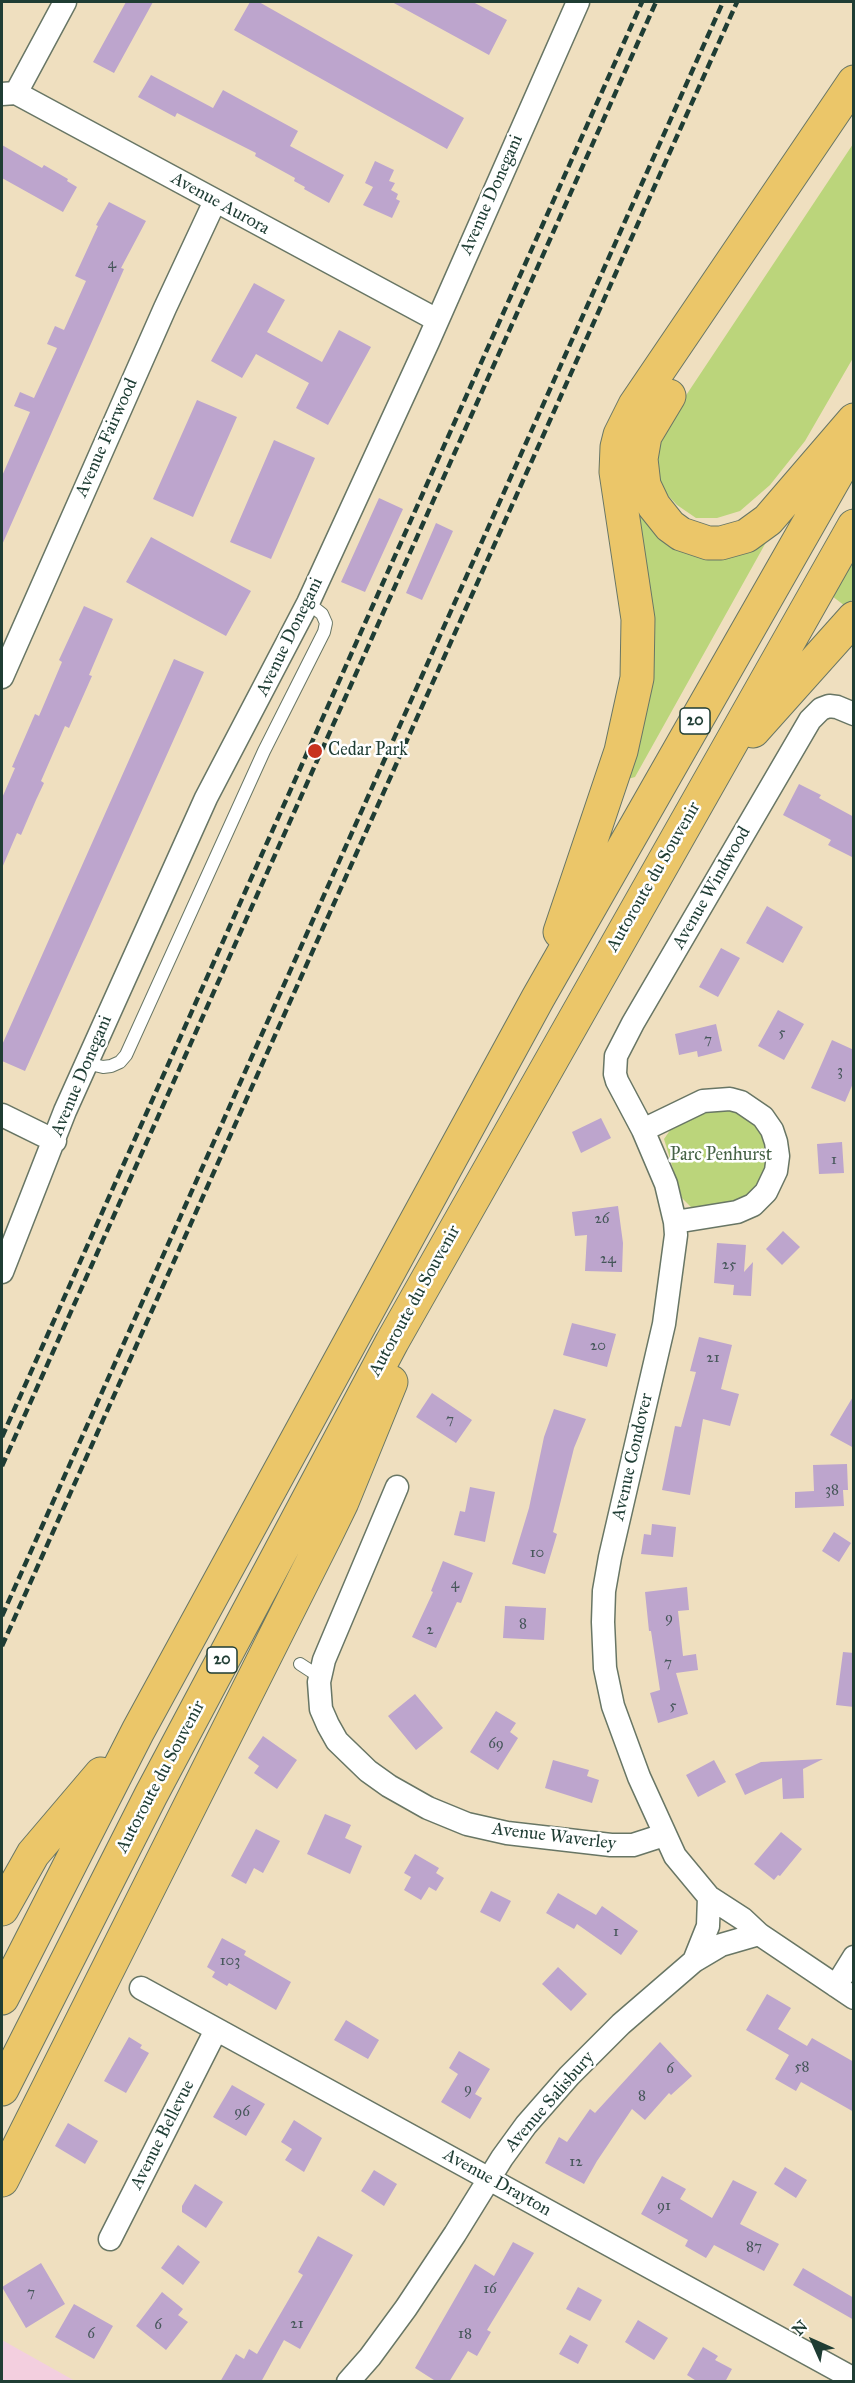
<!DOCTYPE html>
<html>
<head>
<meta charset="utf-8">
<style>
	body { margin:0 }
	#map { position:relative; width:855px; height:2383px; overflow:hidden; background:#efdfbf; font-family:"IM FELL Great Primer",serif }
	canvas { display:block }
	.frame { position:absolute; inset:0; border:3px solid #1f3d34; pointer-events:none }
	.north { position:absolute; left:783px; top:2311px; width:60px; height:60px; -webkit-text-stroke:4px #fff; paint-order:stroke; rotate:315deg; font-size:16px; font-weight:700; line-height:24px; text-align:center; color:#1f3d34 }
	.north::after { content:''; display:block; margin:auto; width:21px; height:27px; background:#1f3d34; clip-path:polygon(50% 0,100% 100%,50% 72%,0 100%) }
</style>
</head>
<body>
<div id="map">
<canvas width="855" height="2383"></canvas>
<div class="frame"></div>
<div class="north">N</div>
</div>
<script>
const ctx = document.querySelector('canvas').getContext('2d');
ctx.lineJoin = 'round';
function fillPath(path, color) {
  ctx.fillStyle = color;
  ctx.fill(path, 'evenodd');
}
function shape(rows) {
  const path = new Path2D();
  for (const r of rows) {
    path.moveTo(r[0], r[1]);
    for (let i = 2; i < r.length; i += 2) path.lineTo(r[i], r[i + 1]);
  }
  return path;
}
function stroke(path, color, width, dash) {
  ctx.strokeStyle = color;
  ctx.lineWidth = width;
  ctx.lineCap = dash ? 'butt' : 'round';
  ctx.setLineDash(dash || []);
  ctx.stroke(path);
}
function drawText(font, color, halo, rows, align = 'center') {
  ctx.font = font + ' "IM FELL Great Primer",serif';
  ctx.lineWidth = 5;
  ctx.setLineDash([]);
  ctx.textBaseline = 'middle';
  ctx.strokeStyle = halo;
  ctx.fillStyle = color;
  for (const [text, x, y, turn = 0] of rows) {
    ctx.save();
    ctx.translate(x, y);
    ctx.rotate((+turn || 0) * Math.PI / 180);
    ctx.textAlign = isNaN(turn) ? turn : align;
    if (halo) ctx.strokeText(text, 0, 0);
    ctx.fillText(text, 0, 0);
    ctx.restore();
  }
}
fillPath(shape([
	[2,2340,75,2381,2,2381]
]), '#f3cfdf');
fillPath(shape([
	[853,144,853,358,805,441,770,485,740,511,717,518,696,518,677,505,662,489,654,463,663,430],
	[646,516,672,540,774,528,635,777,628,779,639,518],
	[853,558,853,599,845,606,832,596],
	[715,1108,740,1112,760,1128,769,1153,763,1179,740,1202,697,1209,691,1207,682,1198,664,1139,673,1126]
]), '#bbd57b');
fillPath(shape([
	[126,2,153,2,114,73,93,62],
	[250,2,259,2,464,118,447,149,234,30],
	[392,2,473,2,507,20,489,55],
	[151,75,213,108,223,90,298,131,290,146,344,175,329,203,304,189,305,187,294,181,295,178,255,156,256,153,177,113,175,117,138,97],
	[2,145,42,168,44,165,68,179,67,181,77,187,63,212,2,178],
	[375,161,394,170,389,181,395,183,391,190,398,194,396,199,400,201,392,218,363,205,373,187,365,183],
	[109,202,146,221,121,268,124,269,2,545,2,476,30,412,14,406,20,392,34,398,57,348,47,344,55,326,64,330,86,281,75,276,98,226,96,225],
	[254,283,285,300,267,332,322,362,339,330,371,347,328,425,296,408,309,383,256,354,242,378,211,361],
	[197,400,237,417,193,517,153,499],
	[274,440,315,458,271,559,230,542],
	[379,498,403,509,365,592,341,582],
	[436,523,453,531,422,600,406,593],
	[151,537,251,591,226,636,126,582],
	[84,606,113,619,89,675,92,676,69,728,65,726,41,781,44,783,36,800,21,835,17,833,2,868,2,798,15,768,12,767,35,714,39,716,62,662,59,660],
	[174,659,204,672,25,1071,2,1061,2,1045],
	[799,784,821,795,819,798,854,817,854,858,828,845,831,840,783,815],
	[767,906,803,927,783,963,746,943],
	[721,948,740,958,718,997,699,987],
	[778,1010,804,1024,784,1060,758,1046],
	[716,1024,722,1051,698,1057,697,1051,679,1055,675,1034],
	[832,1040,854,1050,854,1081,845,1102,811,1088],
	[601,1118,611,1138,581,1153,572,1132],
	[842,1142,844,1173,819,1174,817,1144],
	[618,1206,623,1243,622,1272,585,1271,587,1235,575,1236,572,1212],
	[783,1231,800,1247,782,1265,766,1249],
	[717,1243,746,1245,744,1272,753,1262,751,1296,733,1295,734,1285,714,1283],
	[572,1323,616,1334,607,1367,563,1355],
	[699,1337,732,1345,721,1389,739,1394,730,1426,703,1419,690,1495,662,1490,675,1426,681,1427,696,1372,690,1371],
	[432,1393,472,1420,456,1443,416,1417],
	[854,1395,854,1448,830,1435],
	[554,1409,586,1419,574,1448,553,1532,557,1534,545,1574,512,1564,529,1508,544,1437],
	[847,1464,848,1490,843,1490,844,1506,795,1508,795,1492,814,1491,813,1465],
	[470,1487,495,1492,485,1542,454,1535,460,1511,465,1512],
	[652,1524,676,1527,673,1557,641,1554,644,1534,651,1535],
	[834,1532,851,1543,839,1562,822,1551],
	[443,1561,473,1573,461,1603,457,1602,436,1648,412,1637,433,1592,431,1591],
	[687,1587,689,1610,678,1611,683,1656,696,1654,698,1670,676,1673,688,1714,658,1723,650,1693,660,1690,651,1631,649,1631,645,1592],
	[505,1606,546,1608,544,1640,503,1638],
	[843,1652,854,1653,854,1707,836,1705],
	[415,1694,443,1728,416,1750,388,1716],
	[496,1711,516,1723,510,1732,518,1738,498,1770,470,1752],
	[263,1736,297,1760,277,1789,254,1773,259,1766,248,1758],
	[823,1759,803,1769,804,1798,783,1799,782,1778,745,1795,735,1774,761,1762],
	[553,1760,589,1770,587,1776,599,1780,592,1803,545,1788],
	[714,1760,726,1782,698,1797,686,1775],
	[325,1814,351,1825,345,1838,362,1846,350,1874,307,1854],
	[256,1829,280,1841,263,1873,254,1868,246,1884,231,1876],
	[781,1832,802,1849,780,1876,778,1875,774,1880,754,1864],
	[415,1854,439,1868,436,1873,444,1878,436,1891,429,1887,421,1900,404,1890,411,1877,404,1873],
	[491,1891,511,1901,500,1922,480,1912],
	[558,1893,596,1915,602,1906,638,1931,621,1955,577,1924,574,1929,546,1913],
	[222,1938,246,1951,244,1955,291,1982,276,2010,229,1983,227,1986,212,1977,215,1972,207,1967],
	[558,1967,587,1994,571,2011,542,1984],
	[767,1994,791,2008,778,2029,807,2046,812,2038,854,2062,854,2112,801,2082,796,2091,775,2079,789,2055,746,2030],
	[346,2020,379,2040,368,2059,334,2040],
	[129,2037,142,2045,140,2048,149,2053,126,2093,104,2081],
	[660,2042,692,2076,671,2095,669,2093,645,2120,632,2109,597,2161,584,2184,545,2163,559,2137,567,2142,590,2109,595,2113],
	[459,2051,490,2069,475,2094,482,2098,470,2119,441,2102,458,2074,449,2068],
	[232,2085,265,2104,246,2136,213,2117],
	[294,2120,322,2138,304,2172,285,2160,292,2149,281,2142],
	[68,2123,98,2141,85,2164,55,2146],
	[785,2167,807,2180,796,2198,774,2184],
	[374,2170,397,2184,384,2206,361,2191],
	[662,2176,686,2189,680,2199,712,2218,733,2180,757,2192,740,2224,779,2244,764,2271,714,2245,706,2258,685,2246,688,2240,641,2214],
	[195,2184,223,2202,206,2228,182,2212,182,2206],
	[318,2236,353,2255,300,2349,284,2340,261,2382,220,2382,236,2354,244,2359,249,2349,257,2354,303,2275,298,2272],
	[513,2242,534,2253,487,2330,491,2332,477,2356,468,2351,449,2382,437,2382,415,2368,475,2264,494,2276],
	[178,2245,200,2262,183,2285,161,2268],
	[41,2263,65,2304,26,2328,2,2287],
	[803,2268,854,2298,854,2320,793,2285],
	[578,2287,602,2300,590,2321,566,2309],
	[162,2292,183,2309,178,2315,188,2322,166,2350,136,2326],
	[74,2304,113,2326,94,2359,55,2337],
	[638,2320,668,2338,654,2360,625,2342],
	[570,2335,588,2345,578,2364,559,2354],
	[703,2347,718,2356,715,2360,732,2369,725,2382,698,2382,687,2375]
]), '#bda5cd');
const lane = shape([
	[86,1063,103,1067,111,1066,120,1062,126,1055,264,751,324,632,326,623,322,614,308,603],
	[300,1664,320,1677]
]);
const street = shape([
	[16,93,65,2],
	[2,94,16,93,437,320],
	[2,677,165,308,215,201],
	[854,714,837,707,829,706,821,709,810,720,633,1023,616,1056,615,1074,617,1081,643,1130,666,1184,675,1222,676,1235,664,1324,610,1557,604,1591,603,1622,605,1668,613,1706,639,1777,675,1856,709,1897,743,1919,759,1934,854,1998],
	[2,1115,55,1141],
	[643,1130,703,1101,730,1099,741,1102,763,1117,772,1130,776,1142,778,1156,776,1171,766,1192,753,1205,737,1212,675,1222],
	[2,1272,65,1111,206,798,308,603,428,342,578,2],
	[397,1487,324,1660,319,1682,321,1709,328,1725,337,1741,368,1771,389,1786,428,1808,467,1824,507,1833,611,1845,633,1845,664,1835],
	[694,1961,708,1926,709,1897],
	[836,1986,854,1957],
	[141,1988,854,2379],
	[110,2239,216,2030],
	[348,2382,370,2357,406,2308,455,2234,502,2158,526,2125,569,2076,621,2024,694,1961,721,1945,759,1934]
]);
const highway = shape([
	[669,396,645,436,641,459,644,485,654,506,670,526,681,534,708,543,721,543,746,536,768,520,854,420],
	[753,731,854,618],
	[560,932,621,751,637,678,638,619,616,472,617,447,620,435,635,405,854,82],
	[2,1909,33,1854,101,1774],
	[2,1998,138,1731,538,998,854,444],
	[2,2089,151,1795,392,1342,854,526],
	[2,2180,326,1535,342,1502,391,1382]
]);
stroke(lane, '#687665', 14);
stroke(street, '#687665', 25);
stroke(highway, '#687665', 35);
stroke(lane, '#fff', 12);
stroke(street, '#fff', 22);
stroke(highway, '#ebc669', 33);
stroke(shape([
	[2,1437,642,2],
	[2,1466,656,2],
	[2,1616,723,2],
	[2,1646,737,2]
]), '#1f3d34', 4.5, [9, 4.5]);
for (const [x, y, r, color] of [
	[315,751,8,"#c8321e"]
]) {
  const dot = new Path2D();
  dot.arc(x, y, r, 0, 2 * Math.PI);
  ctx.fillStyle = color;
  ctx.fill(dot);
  stroke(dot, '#fff', 2);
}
drawText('15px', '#46575a', null, [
	["4",112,264],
	["5",782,1033],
	["7",708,1040],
	["3",840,1071],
	["1",834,1160],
	["26",602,1219],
	["24",608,1259],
	["25",729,1265],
	["20",598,1346],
	["21",713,1358],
	["7",450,1420],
	["38",832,1490],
	["10",537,1553],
	["4",455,1584],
	["9",669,1618],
	["8",523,1624],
	["2",430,1630],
	["7",668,1663],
	["5",673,1706],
	["69",496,1744],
	["1",616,1932],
	["103",230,1961],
	["58",802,2067],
	["6",670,2069],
	["9",468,2089],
	["8",642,2096],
	["96",242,2112],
	["12",576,2162],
	["91",664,2206],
	["87",754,2247],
	["16",490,2289],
	["7",31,2293],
	["21",297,2324],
	["6",158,2325],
	["6",91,2334],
	["18",465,2334]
]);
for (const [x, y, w] of [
	[695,721,30],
	[222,1660,30]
]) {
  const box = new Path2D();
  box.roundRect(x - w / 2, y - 13, w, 26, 4.5);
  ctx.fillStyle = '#fff';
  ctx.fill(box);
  stroke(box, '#1f3d34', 1.5);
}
drawText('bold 16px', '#1f3d34', null, [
	["20",695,721],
	["20",222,1660]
]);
drawText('18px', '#1f3d34', '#fff', [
	["Avenue Donegani",492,195,-66],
	["Avenue Aurora",220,204,29],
	["Avenue Fairwood",107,438,-66],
	["Avenue Donegani",290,637,-64],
	["Autoroute du Souvenir",654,877,-60],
	["Avenue Windwood",712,888,-60],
	["Avenue Donegani",82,1076,-67],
	["Autoroute du Souvenir",415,1301,-61],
	["Avenue Condover",633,1457,-77],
	["Autoroute du Souvenir",161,1777,-62],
	["Avenue Waverley",554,1837,7],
	["Avenue Salisbury",550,2102,-49],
	["Avenue Bellevue",163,2135,-63],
	["Avenue Drayton",497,2183,29]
]);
drawText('18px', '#1f3d34', '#fff', [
	["Cedar Park",328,751]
], 'left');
drawText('18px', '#466346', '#fff', [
	["Parc Penhurst",721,1156]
]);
</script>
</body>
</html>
